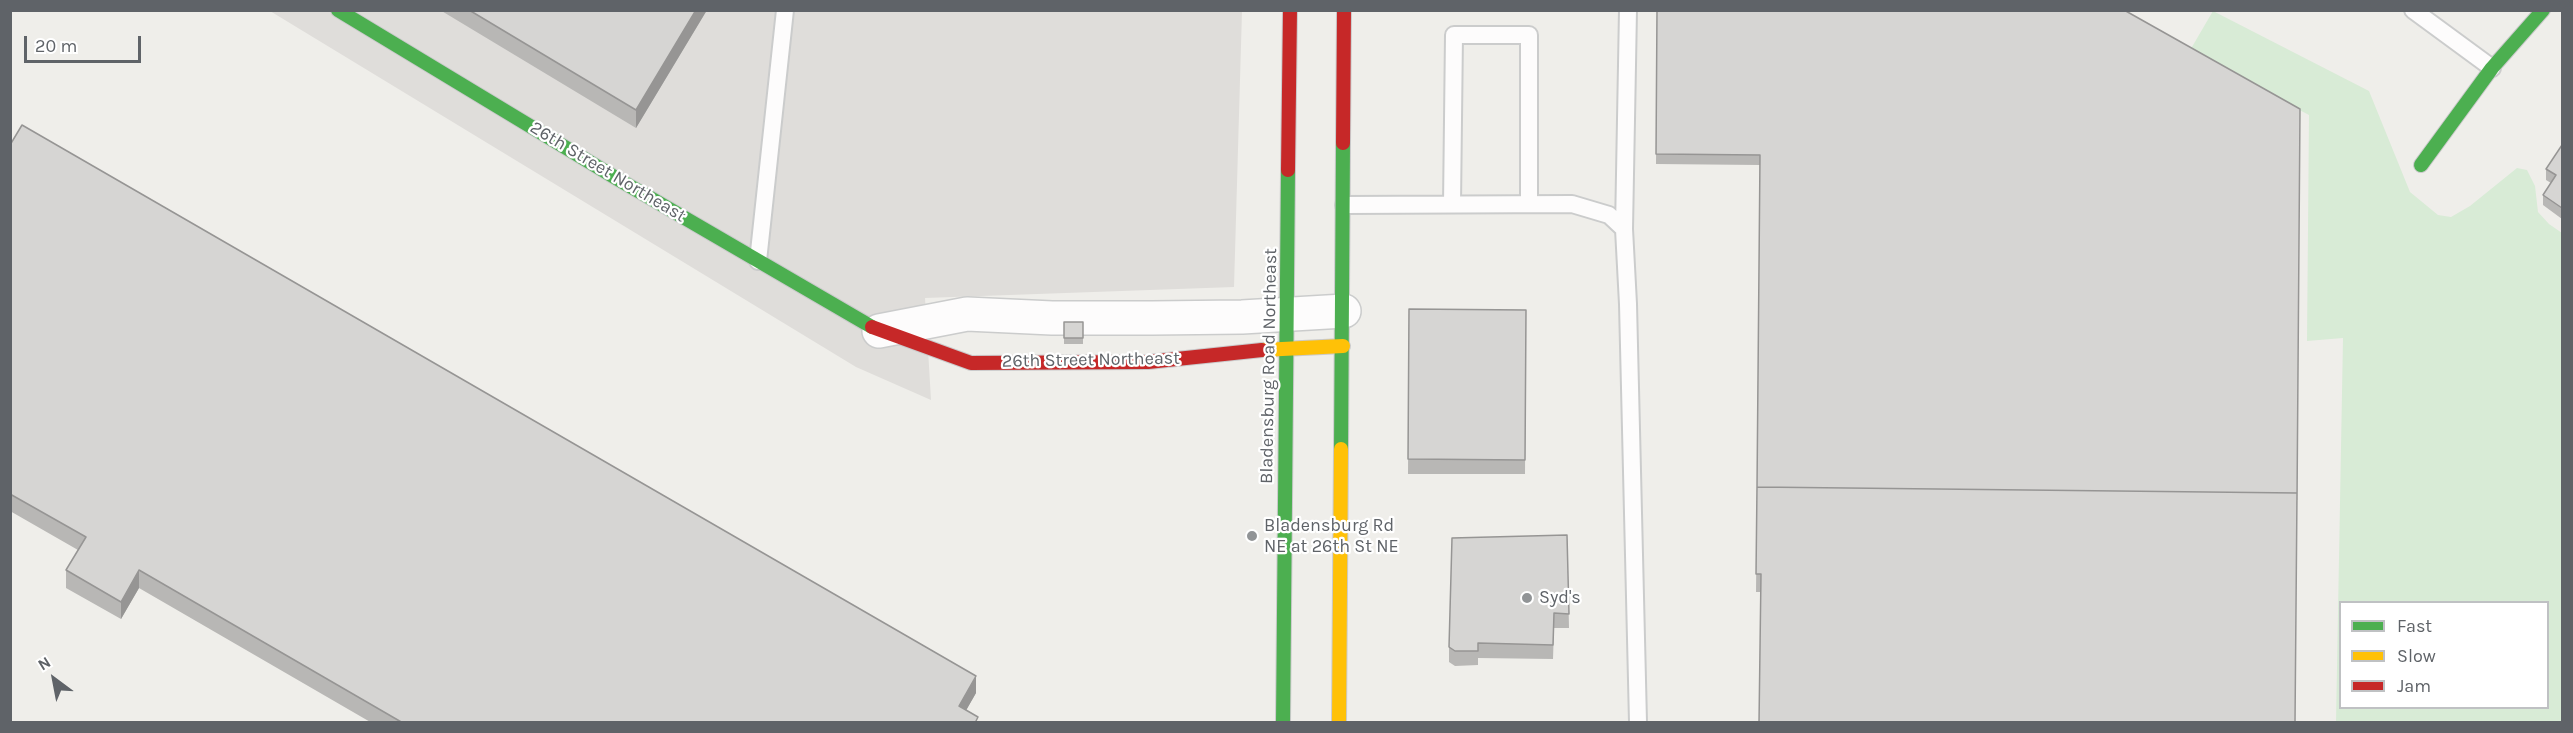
<!DOCTYPE html>
<html>
<head>
<meta charset="utf-8">
<style>
	body { margin:0 }
	#map { position:relative; width:2573px; height:733px; overflow:hidden; background:#efeeea; font-family:Karla,sans-serif }
	canvas { display:block }
	.frame { position:absolute; inset:0; border:12px solid #5f6368; pointer-events:none }
	.legend { position:absolute; left:2339px; top:601px; width:210px; height:108px; box-sizing:border-box; background:#fff; border:2px solid #bfc1c3; margin:0; padding:8px 10px; list-style:none; font-size:18px; color:#5f6368 }
	.legend li { display:flex; align-items:center; gap:12px; height:30px }
	.legend b { width:30px; border:2px solid #bfc1c3 }
	.north { position:absolute; left:24px; top:649px; width:60px; height:60px; -webkit-text-stroke:4px #fff; paint-order:stroke; rotate:328deg; font-size:16px; font-weight:700; line-height:24px; text-align:center; color:#5f6368 }
	.north::after { content:''; display:block; margin:auto; width:21px; height:27px; background:#5f6368; clip-path:polygon(50% 0,100% 100%,50% 72%,0 100%) }
	.scale { position:absolute; left:24px; top:36px; width:117px; height:27px; box-sizing:border-box; border:3px solid #5f6368; border-top:0; padding-left:8px; font-size:18px; line-height:21px; white-space:nowrap; color:#5f6368; -webkit-text-stroke:4px #fff; paint-order:stroke }
</style>
</head>
<body>
<div id="map">
<canvas width="2573" height="733"></canvas>
<div class="frame"></div>
<ul class="legend">
<li><b style="height:8px;background:#4caf50"></b>Fast</li>
<li><b style="height:8px;background:#ffc107"></b>Slow</li>
<li><b style="height:8px;background:#c62828"></b>Jam</li>
</ul>
<div class="north">N</div>
<div class="scale">20 m</div>
</div>
<script>
const ctx = document.querySelector('canvas').getContext('2d');
ctx.lineJoin = 'round';
function fillPath(path, color) {
  ctx.fillStyle = color;
  ctx.fill(path, 'evenodd');
}
function shape(rows) {
  const path = new Path2D();
  for (const r of rows) {
    path.moveTo(r[0], r[1]);
    for (let i = 2; i < r.length; i += 2) path.lineTo(r[i], r[i + 1]);
  }
  return path;
}
function stroke(path, color, width, dash) {
  ctx.strokeStyle = color;
  ctx.lineWidth = width;
  ctx.lineCap = dash ? 'butt' : 'round';
  ctx.setLineDash(dash || []);
  ctx.stroke(path);
}
function drawText(font, color, halo, rows, align = 'center') {
  ctx.font = font + ' Karla,sans-serif';
  ctx.lineWidth = 4.5;
  ctx.setLineDash([]);
  ctx.textBaseline = 'middle';
  ctx.strokeStyle = halo;
  ctx.fillStyle = color;
  for (const [text, x, y, turn = 0] of rows) {
    ctx.save();
    ctx.translate(x, y);
    ctx.rotate((+turn || 0) * Math.PI / 180);
    ctx.textAlign = isNaN(turn) ? turn : align;
    if (halo) ctx.strokeText(text, 0, 0);
    ctx.fillText(text, 0, 0);
    ctx.restore();
  }
}
fillPath(shape([
	[270,11,1242,11,1234,287,925,298,931,400,856,367]
]), '#dfddda');
fillPath(shape([
	[2213,11,2369,91,2410,192,2438,215,2451,217,2470,206,2517,168,2527,170,2535,186,2538,212,2549,224,2562,233,2562,722,2336,722,2343,338,2307,341,2309,115,2189,52],
	[2340,602,2548,602,2548,708,2340,708]
]), '#d8ebd6');
const lane = shape([
	[2413,10,2492,68],
	[1452,204,1454,35,1529,35,1529,204],
	[1344,205,1572,204,1609,215,1624,229,1628,304,1638,722],
	[1624,229,1628,10],
	[758,261,785,10]
]);
const street = shape([
	[879,331,967,314,1052,318,1152,318,1242,317,1344,311]
]);
const fast = shape([
	[338,10,616,178,872,327],
	[2421,165,2492,68,2543,10],
	[1341,449,1343,143],
	[1283,722,1288,170]
]);
const slow = shape([
	[1262,350,1343,346],
	[1339,722,1341,449]
]);
const jam = shape([
	[1343,143,1344,10],
	[1288,170,1290,10],
	[872,327,971,363,1148,362,1262,350]
]);
stroke(lane, '#cbcccc', 20);
stroke(street, '#cbcccc', 36);
stroke(fast, '#cacacb', 16);
stroke(slow, '#cacacb', 16);
stroke(jam, '#cacacb', 16);
stroke(lane, '#fdfcfc', 16);
stroke(street, '#fdfcfc', 33);
stroke(fast, '#4caf50', 14);
stroke(slow, '#ffc107', 14);
stroke(jam, '#c62828', 14);
fillPath(shape([
	[440,10,707,10,636,128],
	[1657,10,2124,10,1761,592,1756,592,1760,165,1656,164],
	[10,145,976,693,966,710,978,723,372,723,139,588,121,619,66,588,66,570,78,550,10,511],
	[2562,145,2562,219,2543,205,2543,195,2551,183,2546,180,2546,169],
	[1409,309,1526,310,1525,474,1408,474],
	[1064,322,1083,322,1083,344,1064,344],
	[1567,535,1569,628,1554,628,1553,659,1478,658,1478,665,1455,666,1449,662,1449,647]
]), '#b8b7b5');
fillPath(shape([
	[696,10,707,10,636,128,636,110],
	[139,570,139,588,121,619,121,602],
	[976,676,976,693,959,723,959,706]
]), '#969594');
const building = shape([
	[469,10,696,10,636,110,469,10],
	[1657,10,2124,10,2300,109,2297,500,2297,493,1757,487,1760,155,1656,154,1657,10],
	[22,125,976,676,959,706,978,717,975,723,403,723,139,570,121,602,66,570,86,537,10,494,10,145,22,125],
	[2562,145,2562,208,2543,195,2556,175,2546,169,2562,145],
	[1409,309,1526,310,1525,460,1408,459,1409,309],
	[1064,322,1083,322,1083,338,1064,338,1064,322],
	[1757,487,2297,493,2295,723,1759,723,1761,574,1756,574,1757,487],
	[1567,535,1569,614,1554,613,1553,645,1478,643,1478,651,1455,651,1449,647,1452,538,1567,535]
]);
fillPath(building, '#d6d5d3');
stroke(building, '#969594', 1.5);
for (const [x, y, r, color] of [
	[1252,536,6,"#919496"],
	[1527,598,6,"#919496"]
]) {
  const dot = new Path2D();
  dot.arc(x, y, r, 0, 2 * Math.PI);
  ctx.fillStyle = color;
  ctx.fill(dot);
  stroke(dot, '#fff', 2);
}
drawText('18px', '#5f6368', '#fff', [
	["26th Street Northeast",608,172,31],
	["26th Street Northeast",1091,360,-1],
	["Bladensburg Road Northeast",1269,366,-89]
]);
drawText('18px', '#5f6368', '#fff', [
	["Bladensburg Rd",1264,526],
	["NE at 26th St NE",1264,547],
	["Syd's",1539,598]
], 'left');
</script>
</body>
</html>
